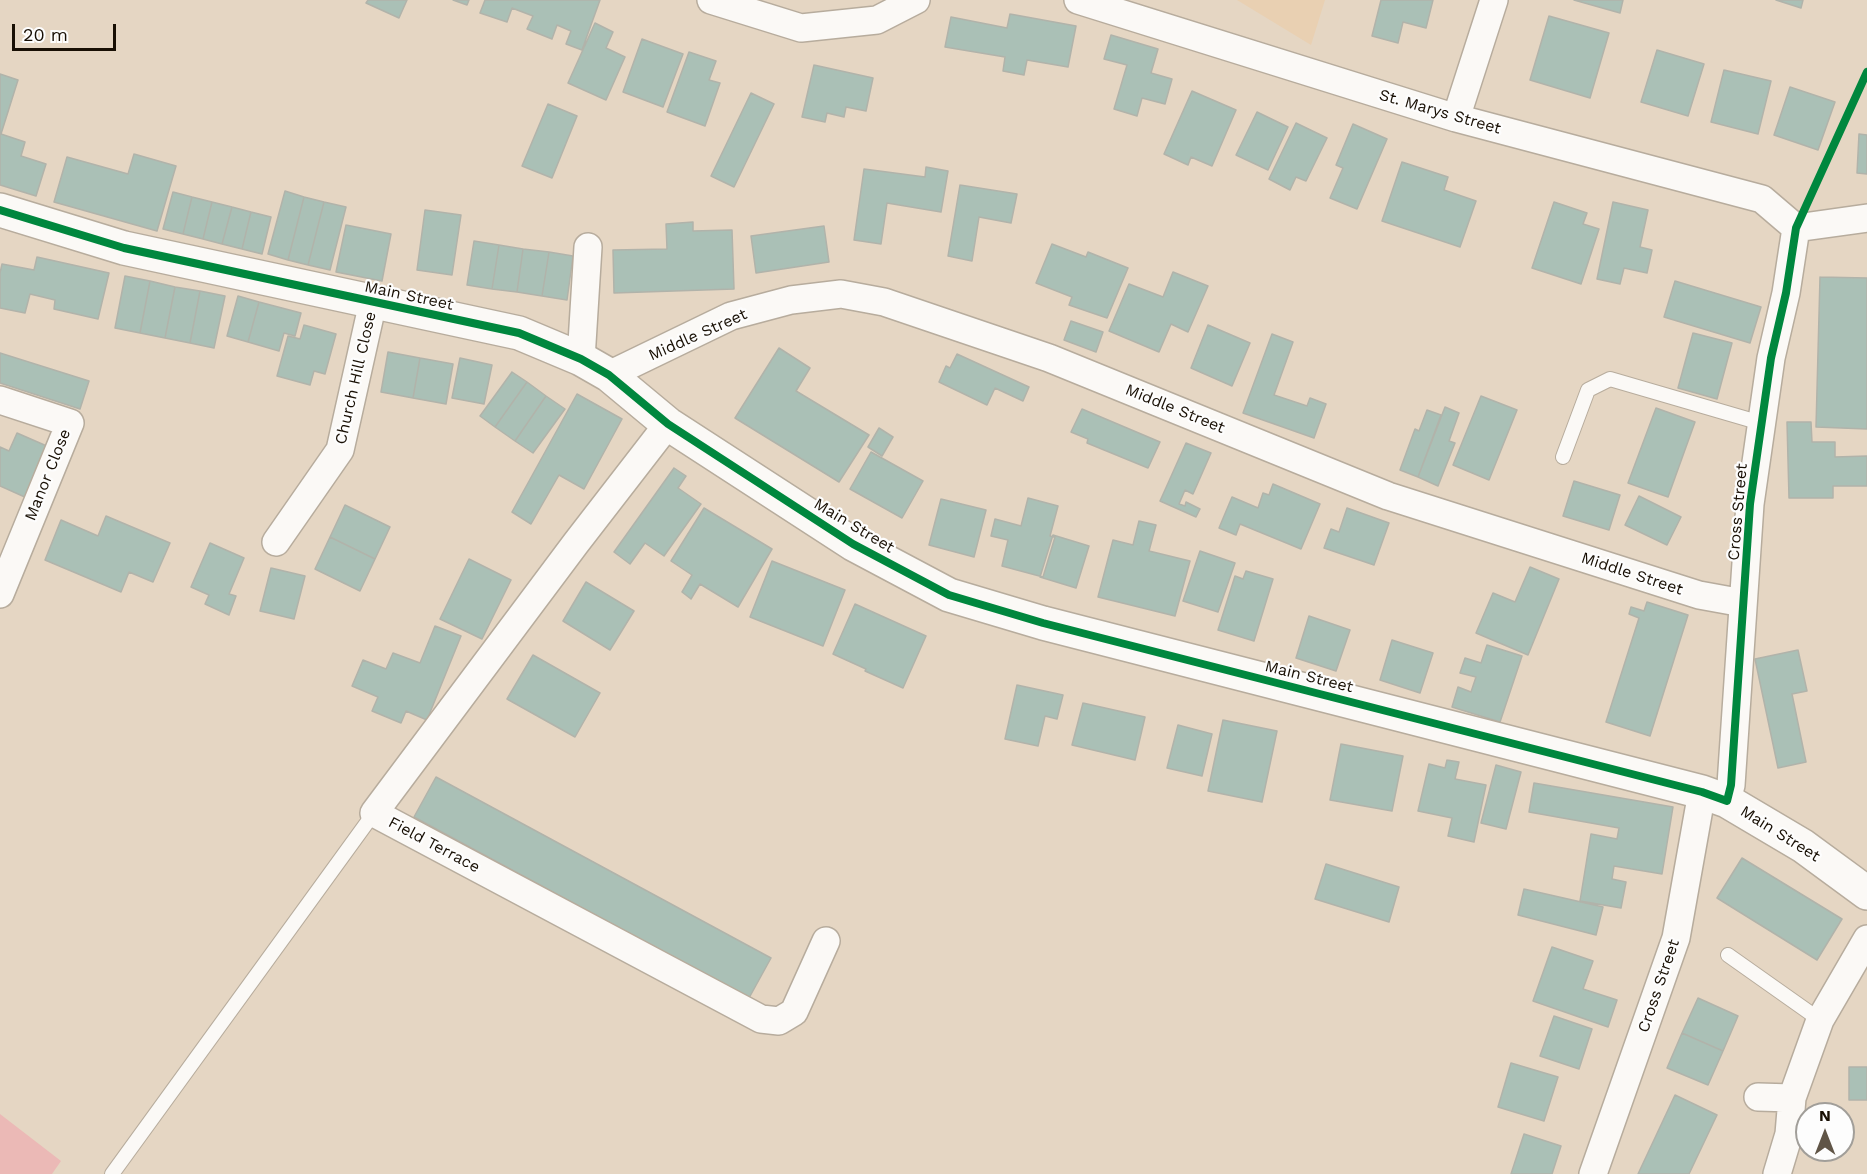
<!DOCTYPE html>
<html>
<head>
<meta charset="utf-8">
<style>
	body { margin:0 }
	#map { position:relative; width:1867px; height:1174px; overflow:hidden; background:#e5d6c3; font-family:"Work Sans",sans-serif }
	canvas { display:block }
	.north { position:absolute; left:1795px; top:1102px; width:60px; height:60px; box-sizing:border-box; background:#fdfdfd; border:2px solid #a19e99; border-radius:50%; rotate:0deg; font-size:16px; font-weight:700; line-height:24px; text-align:center; color:#180f04 }
	.north::after { content:''; display:block; margin:auto; width:21px; height:27px; background:#605547; clip-path:polygon(50% 0,100% 100%,50% 72%,0 100%) }
	.scale { position:absolute; left:12px; top:24px; width:104px; height:27px; box-sizing:border-box; border:3px solid #180f04; border-top:0; padding-left:8px; font-size:18px; line-height:21px; white-space:nowrap; color:#180f04; -webkit-text-stroke:4px #fdfdfd; paint-order:stroke }
</style>
</head>
<body>
<div id="map">
<canvas width="1867" height="1174"></canvas>
<div class="north">N</div>
<div class="scale">20 m</div>
</div>
<script>
const ctx = document.querySelector('canvas').getContext('2d');
ctx.lineJoin = 'round';
function fillPath(path, color) {
  ctx.fillStyle = color;
  ctx.fill(path, 'evenodd');
}
function shape(rows) {
  const path = new Path2D();
  for (const r of rows) {
    path.moveTo(r[0], r[1]);
    for (let i = 2; i < r.length; i += 2) path.lineTo(r[i], r[i + 1]);
  }
  return path;
}
function stroke(path, color, width, dash) {
  ctx.strokeStyle = color;
  ctx.lineWidth = width;
  ctx.lineCap = dash ? 'butt' : 'round';
  ctx.setLineDash(dash || []);
  ctx.stroke(path);
}
function drawText(font, color, halo, rows, align = 'center') {
  ctx.font = font + ' "Work Sans",sans-serif';
  ctx.lineWidth = 4.5;
  ctx.setLineDash([]);
  ctx.textBaseline = 'middle';
  ctx.strokeStyle = halo;
  ctx.fillStyle = color;
  for (const [text, x, y, turn = 0] of rows) {
    ctx.save();
    ctx.translate(x, y);
    ctx.rotate((+turn || 0) * Math.PI / 180);
    ctx.textAlign = isNaN(turn) ? turn : align;
    if (halo) ctx.strokeText(text, 0, 0);
    ctx.fillText(text, 0, 0);
    ctx.restore();
  }
}
fillPath(shape([
	[1237,0,1325,0,1311,45]
]), '#e9d0b2');
fillPath(shape([
	[0,1114,61,1161,52,1174,0,1174]
]), '#ebb9b6');
const building = shape([
	[368,0,407,0,399,18,366,3,368,0],
	[453,0,469,0,467,5,453,0],
	[485,0,600,0,582,50,566,44,571,31,557,25,552,39,527,29,533,16,512,8,507,22,480,13,485,0],
	[1381,0,1433,0,1426,28,1403,22,1398,43,1372,36,1381,0],
	[1574,0,1623,0,1620,13,1574,0],
	[1776,0,1803,0,1801,8,1776,0],
	[1010,14,1076,26,1068,67,1027,60,1024,75,1003,71,1005,57,945,47,951,17,1007,28,1010,14],
	[1549,16,1609,33,1590,98,1530,80,1549,16],
	[595,23,613,32,606,48,625,57,606,100,568,83,595,23],
	[1111,35,1158,49,1151,73,1172,79,1165,104,1142,98,1137,116,1114,109,1127,65,1104,59,1111,35],
	[642,39,683,54,663,107,623,92,642,39],
	[1657,50,1704,64,1688,116,1641,102,1657,50],
	[689,52,716,61,709,80,720,83,705,126,667,112,689,52],
	[814,65,873,78,866,111,846,107,844,117,827,113,825,122,802,117,814,65],
	[1724,70,1771,81,1758,134,1711,122,1724,70],
	[0,74,18,80,1,134,25,142,21,156,46,164,36,196,0,185,0,74],
	[1790,87,1835,102,1818,150,1774,135,1790,87],
	[1192,91,1236,110,1212,166,1191,157,1188,165,1164,154,1192,91],
	[751,93,774,104,734,187,711,176,751,93],
	[548,104,577,116,552,178,522,166,548,104],
	[1257,112,1288,127,1268,170,1236,155,1257,112],
	[1296,123,1327,138,1306,181,1296,177,1290,190,1269,179,1296,123],
	[1353,124,1387,139,1357,209,1330,198,1343,168,1336,165,1353,124],
	[1859,134,1867,135,1867,174,1857,173,1859,134],
	[134,154,176,166,157,231,54,202,67,157,128,174,134,154],
	[1402,162,1448,177,1444,190,1476,201,1460,247,1382,221,1402,162],
	[926,167,948,171,941,212,887,203,881,244,854,240,864,169,925,177,926,167],
	[960,185,1017,194,1011,223,979,217,972,261,948,256,960,185],
	[285,191,304,197,288,260,268,254,285,191],
	[173,192,192,197,183,234,163,229,173,192],
	[192,197,212,202,203,239,183,234,192,197],
	[304,197,324,202,308,265,288,260,304,197],
	[212,202,232,207,222,244,203,239,212,202],
	[324,202,346,207,330,270,308,265,324,202],
	[1554,202,1587,213,1583,224,1599,229,1581,284,1532,268,1554,202],
	[1613,202,1648,210,1640,247,1652,250,1647,273,1624,268,1620,284,1597,279,1613,202],
	[232,207,251,212,242,249,222,244,232,207],
	[425,210,461,215,452,275,417,270,425,210],
	[251,212,271,217,262,254,242,249,251,212],
	[693,222,693,231,732,230,734,289,614,293,613,250,667,249,666,224,693,222],
	[346,225,391,234,382,281,336,272,346,225],
	[824,226,829,262,756,273,751,236,824,226],
	[474,241,499,245,492,289,467,285,474,241],
	[1052,244,1086,257,1088,252,1128,268,1107,318,1069,305,1072,297,1036,283,1052,244],
	[499,245,523,249,517,292,492,289,499,245],
	[523,249,549,252,542,296,517,292,523,249],
	[549,252,573,256,567,300,542,296,549,252],
	[37,257,109,273,98,319,54,309,55,300,30,294,25,313,0,308,0,273,2,264,34,270,37,257],
	[1173,272,1208,286,1188,332,1171,324,1159,352,1109,331,1129,284,1163,297,1173,272],
	[125,276,150,281,140,333,115,328,125,276],
	[1820,277,1867,278,1867,429,1816,427,1820,277],
	[150,281,175,287,165,338,140,333,150,281],
	[1675,281,1761,307,1750,343,1664,317,1675,281],
	[175,287,200,291,190,343,165,338,175,287],
	[200,291,225,296,214,348,190,343,200,291],
	[238,296,259,302,248,342,227,336,238,296],
	[259,302,301,313,295,336,284,333,279,351,248,342,259,302],
	[1071,321,1103,332,1096,352,1064,340,1071,321],
	[304,325,336,334,325,374,314,371,310,385,277,376,288,336,300,339,304,325],
	[1208,325,1250,343,1232,386,1191,368,1208,325],
	[1693,333,1732,343,1717,399,1678,388,1693,333],
	[1272,334,1293,342,1274,395,1307,406,1310,398,1326,404,1314,438,1243,413,1272,334],
	[779,348,810,368,796,391,869,435,839,482,735,418,779,348],
	[388,352,420,358,413,398,381,392,388,352],
	[0,353,89,381,80,409,0,383,0,353],
	[957,354,1029,387,1023,401,995,388,987,405,939,382,946,366,950,368,957,354],
	[420,358,453,364,446,404,413,398,420,358],
	[460,358,492,365,484,404,452,398,460,358],
	[512,372,527,382,495,427,480,416,512,372],
	[527,382,546,396,515,441,495,427,527,382],
	[577,394,622,419,584,489,559,475,531,524,512,512,577,394],
	[546,396,565,409,533,453,515,441,546,396],
	[1481,396,1517,410,1489,480,1453,465,1481,396],
	[1445,407,1459,413,1449,441,1455,443,1438,486,1418,477,1445,407],
	[1656,408,1695,422,1668,497,1628,483,1656,408],
	[1082,409,1160,442,1148,468,1087,443,1088,439,1071,432,1082,409],
	[1427,410,1441,415,1418,477,1400,470,1415,429,1419,431,1427,410],
	[1787,422,1811,422,1812,442,1835,442,1835,457,1867,456,1867,486,1833,486,1833,498,1789,498,1787,422],
	[879,428,893,437,882,456,868,447,879,428],
	[17,433,49,447,27,498,0,486,0,447,9,451,17,433],
	[1186,443,1211,453,1193,494,1185,490,1179,504,1185,506,1186,502,1200,509,1196,517,1160,501,1186,443],
	[871,452,923,481,902,518,850,489,871,452],
	[674,468,686,476,678,488,701,504,664,556,645,543,630,564,614,552,674,468],
	[1574,481,1620,495,1609,530,1563,516,1574,481],
	[1273,484,1320,504,1301,549,1240,524,1236,535,1219,528,1232,497,1258,508,1263,493,1269,495,1273,484],
	[1639,496,1681,517,1667,545,1625,525,1639,496],
	[1028,498,1058,506,1050,536,1055,537,1043,577,1002,566,1008,540,991,536,995,519,1021,526,1028,498],
	[941,499,986,510,974,557,929,545,941,499],
	[345,505,390,527,375,559,330,537,345,505],
	[704,508,772,549,738,607,700,584,691,599,682,592,692,575,671,561,704,508],
	[1347,508,1389,523,1374,565,1324,548,1331,529,1339,532,1347,508],
	[106,516,170,543,153,582,129,572,121,592,45,560,61,520,98,536,106,516],
	[1139,521,1156,525,1149,551,1190,561,1175,616,1098,597,1113,540,1133,545,1139,521],
	[1053,535,1089,546,1076,588,1040,577,1053,535],
	[330,537,375,559,360,591,315,569,330,537],
	[210,543,244,558,229,594,236,596,229,615,205,604,209,595,191,587,210,543],
	[1200,551,1235,563,1218,612,1183,601,1200,551],
	[469,559,511,580,482,639,440,619,469,559],
	[772,561,845,590,823,646,750,617,772,561],
	[1530,567,1559,579,1528,655,1476,633,1493,593,1515,602,1530,567],
	[271,568,305,576,294,619,260,611,271,568],
	[1246,571,1273,579,1254,641,1218,630,1235,576,1243,579,1246,571],
	[586,582,634,611,610,650,563,621,586,582],
	[1647,602,1688,615,1650,736,1606,722,1639,618,1629,614,1631,607,1644,611,1647,602],
	[855,604,926,636,903,688,865,671,866,669,833,654,855,604],
	[1309,616,1350,630,1336,671,1296,658,1309,616],
	[435,626,461,636,427,720,406,711,401,723,372,711,378,697,352,686,363,660,386,669,393,653,420,663,435,626],
	[1392,640,1433,653,1420,693,1380,680,1392,640],
	[1487,645,1522,656,1500,722,1452,707,1458,687,1471,692,1476,677,1460,673,1465,658,1481,663,1487,645],
	[1798,650,1807,691,1792,694,1806,762,1778,768,1755,659,1798,650],
	[533,655,600,693,575,737,507,699,533,655],
	[1017,685,1063,695,1057,719,1045,716,1038,746,1005,739,1017,685],
	[1083,703,1145,717,1135,760,1072,745,1083,703],
	[1223,720,1277,731,1262,802,1208,791,1223,720],
	[1178,725,1212,734,1202,776,1167,768,1178,725],
	[1341,744,1403,756,1392,811,1330,800,1341,744],
	[1447,760,1459,762,1455,779,1486,785,1474,842,1448,836,1452,818,1418,811,1429,764,1445,768,1447,760],
	[1496,765,1521,772,1506,829,1481,823,1496,765],
	[436,777,771,958,749,998,414,817,436,777],
	[1534,783,1673,807,1662,874,1614,866,1612,879,1626,882,1621,908,1580,901,1591,834,1617,839,1619,828,1529,812,1534,783],
	[1742,858,1842,919,1817,960,1717,898,1742,858],
	[1326,864,1399,887,1389,922,1315,899,1326,864],
	[1524,889,1603,907,1596,935,1518,915,1524,889],
	[1552,947,1593,961,1583,989,1617,1000,1608,1027,1533,1001,1552,947],
	[1698,998,1738,1016,1723,1051,1682,1033,1698,998],
	[1554,1016,1592,1029,1579,1069,1540,1056,1554,1016],
	[1682,1033,1723,1051,1708,1085,1667,1068,1682,1033],
	[1511,1063,1558,1077,1544,1121,1498,1107,1511,1063],
	[1849,1067,1867,1067,1867,1100,1849,1100,1849,1067],
	[1675,1095,1717,1115,1689,1174,1638,1174,1675,1095],
	[1524,1134,1561,1146,1552,1174,1511,1174,1524,1134]
]);
fillPath(building, '#aac0b6');
stroke(building, '#b1b3aa', 1.5);
const service = shape([
	[1563,457,1588,390,1610,379,1761,423],
	[1728,955,1820,1020],
	[112,1174,374,813]
]);
const minor = shape([
	[711,0,801,28,877,20,916,0],
	[1078,0,1456,118,1762,199,1796,228],
	[1456,118,1494,0],
	[1796,228,1867,218],
	[581,359,588,247],
	[609,375,731,316,791,300,841,294,884,302,1049,358,1388,496,1699,595,1743,603],
	[0,400,70,423,0,594],
	[668,424,576,543,374,813,761,1019,779,1021,794,1012,826,941],
	[276,542,340,450,373,302],
	[1727,801,1731,785,1750,504,1771,358,1786,293,1796,228],
	[1758,1097,1792,1098],
	[1593,1174,1676,938,1702,792],
	[1777,1174,1789,1134,1792,1098,1820,1020,1867,939]
]);
const tertiary = shape([
	[0,210,124,248,519,333,581,359,609,375,668,424,853,544,949,595,1043,623,1702,792,1727,801,1803,846,1867,893]
]);
stroke(service, '#b7ac9d', 16);
stroke(minor, '#b7ac9d', 30);
stroke(tertiary, '#b7ac9d', 36);
stroke(service, '#fbf9f6', 14);
stroke(minor, '#fbf9f6', 27);
stroke(tertiary, '#fbf9f6', 33);
stroke(shape([
	[0,210,124,248,519,333,581,359,609,375,668,424,853,544,949,595,1043,623,1702,792,1727,801,1731,785,1750,504,1771,358,1786,293,1796,228,1867,72]
]), '#00873e', 8);
drawText('16px', '#180f04', '#fdfdfd', [
	["St. Marys Street",1440,112,16],
	["Main Street",409,296,12],
	["Middle Street",698,335,-24],
	["Church Hill Close",356,378,-77],
	["Middle Street",1175,409,22],
	["Manor Close",48,475,-68],
	["Cross Street",1738,512,-85],
	["Main Street",854,526,31],
	["Middle Street",1632,574,18],
	["Main Street",1309,677,14],
	["Main Street",1780,834,32],
	["Field Terrace",434,845,28],
	["Cross Street",1659,986,-71]
]);
</script>
</body>
</html>
